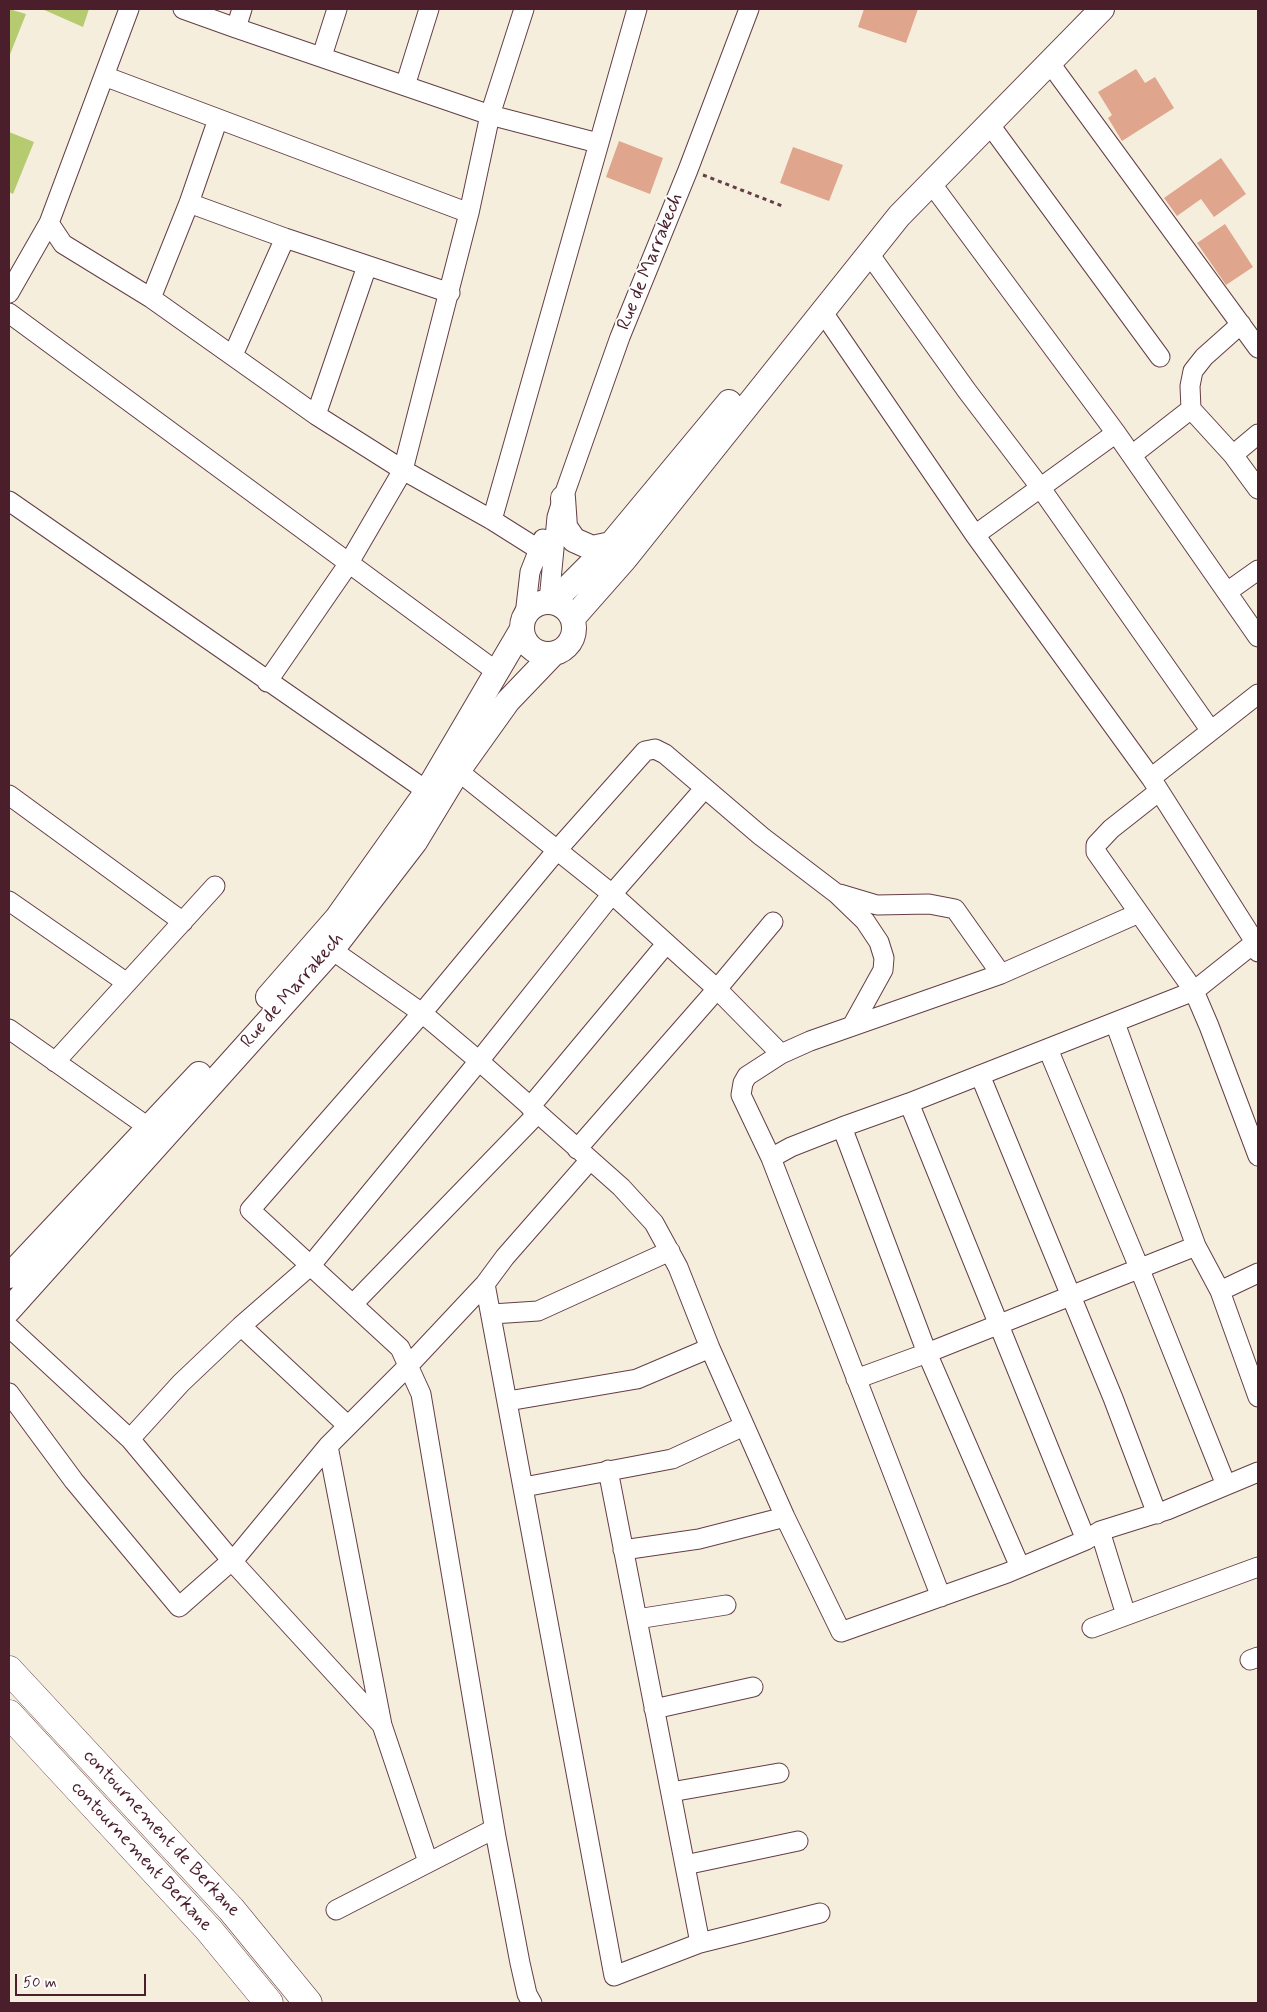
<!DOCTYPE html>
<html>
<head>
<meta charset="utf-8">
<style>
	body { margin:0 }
	#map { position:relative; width:1267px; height:2012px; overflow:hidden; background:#f6eedc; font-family:Mynerve,sans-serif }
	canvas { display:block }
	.frame { position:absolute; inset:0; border:10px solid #4a1f2b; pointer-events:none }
	.scale { position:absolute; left:15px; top:1974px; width:131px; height:22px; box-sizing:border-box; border:2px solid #4a1f2b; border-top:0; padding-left:6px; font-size:15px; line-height:18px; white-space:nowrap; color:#4a1f2b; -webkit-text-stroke:4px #fff; paint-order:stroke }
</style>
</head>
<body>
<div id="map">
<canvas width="1267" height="2012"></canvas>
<div class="frame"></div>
<div class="scale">50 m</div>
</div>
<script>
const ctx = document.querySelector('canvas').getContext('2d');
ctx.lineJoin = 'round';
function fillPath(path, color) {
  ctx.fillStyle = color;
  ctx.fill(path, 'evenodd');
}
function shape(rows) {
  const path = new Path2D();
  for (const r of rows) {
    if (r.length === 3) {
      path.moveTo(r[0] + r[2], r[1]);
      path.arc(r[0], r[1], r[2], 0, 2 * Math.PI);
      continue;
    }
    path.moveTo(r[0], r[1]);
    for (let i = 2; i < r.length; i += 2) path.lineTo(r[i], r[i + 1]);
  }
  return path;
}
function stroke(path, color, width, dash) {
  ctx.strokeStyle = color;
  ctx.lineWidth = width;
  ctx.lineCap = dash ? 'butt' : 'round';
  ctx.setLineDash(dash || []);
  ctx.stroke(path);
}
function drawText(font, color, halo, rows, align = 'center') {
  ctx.font = font + ' Mynerve,sans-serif';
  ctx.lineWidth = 4;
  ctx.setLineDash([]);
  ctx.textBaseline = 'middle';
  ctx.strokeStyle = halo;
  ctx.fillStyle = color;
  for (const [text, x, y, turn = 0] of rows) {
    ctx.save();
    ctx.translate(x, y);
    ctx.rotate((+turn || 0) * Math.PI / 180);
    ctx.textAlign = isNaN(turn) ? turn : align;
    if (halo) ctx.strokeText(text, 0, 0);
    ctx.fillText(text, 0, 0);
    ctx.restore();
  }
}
fillPath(shape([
	[9,9,26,14,9,57],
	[42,9,89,9,83,27],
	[9,132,34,142,13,194,9,192]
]), '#b6cb6f');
fillPath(shape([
	[864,9,918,9,906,43,858,27],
	[1136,69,1145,83,1155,77,1174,108,1122,141,1108,118,1112,115,1098,92],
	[619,141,663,158,650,194,606,177],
	[793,147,843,165,829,201,780,183],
	[1221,158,1246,194,1214,217,1201,199,1177,216,1164,198],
	[1225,224,1253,267,1226,285,1197,243]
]), '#dfa58d');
const minor = shape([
	[183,9,236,28],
	[242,9,236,28,490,115,598,143],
	[322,56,337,9],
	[1049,62,1258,348],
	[104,76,469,213],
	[405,86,429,9],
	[990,125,1160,357],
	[931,183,1116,433,1258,637],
	[189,203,285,238,450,293],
	[49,223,63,244,151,298,316,415,403,470,492,520,538,549],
	[870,255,967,391,1040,487,1211,731],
	[9,293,49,223,129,9],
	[151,298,189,203,218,119],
	[822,311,975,535,1151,778,1255,942,1258,952],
	[9,313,497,672],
	[1241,324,1204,357,1193,371,1190,386,1191,409,1233,455,1258,489],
	[233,355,285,238],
	[316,415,367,266],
	[1132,455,1191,409],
	[1233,455,1258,434],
	[9,501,427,791],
	[492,520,637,9],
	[975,535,1116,433],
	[1227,592,1258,570],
	[549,601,557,517,563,498,620,337,688,170,749,9],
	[525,615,530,572,543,539],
	[267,682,347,566,403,470,469,213,490,115,524,9],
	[458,771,612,894,717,989,781,1054],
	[1151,778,1258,694],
	[1158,792,1111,829,1096,845,1096,852,1194,991,1209,1026,1258,1156],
	[9,795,183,922],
	[840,894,877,905,929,904,955,909,1001,974],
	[9,901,127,983],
	[332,950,422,1013,479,1061,621,1187,654,1223,678,1267,710,1348,785,1517,841,1632,1007,1573,1086,1540,1100,1531,1167,1510,1258,1472],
	[1115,1023,1196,1246,1220,1291],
	[9,1029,148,1127],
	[1048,1049,1138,1265,1226,1485],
	[55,1062,215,886],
	[980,1075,1113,1398,1157,1514],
	[909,1103,1086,1540],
	[530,1107,666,944],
	[842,1127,927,1353,1020,1567],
	[577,1149,717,989,773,922],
	[771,1158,791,1147,842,1127,909,1103,1194,991,1258,940],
	[1258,1273,1220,1291,1258,1397],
	[485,1284,614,1976,700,1943,820,1913],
	[353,1304,537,1114],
	[492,1314,538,1311,670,1251],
	[241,1326,347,1425],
	[9,1327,130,1439,232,1561,382,1725],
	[856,1379,927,1353,1196,1246],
	[9,1393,74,1481,179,1607,238,1555,328,1446,409,1365,485,1284,505,1257,590,1160],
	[508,1401,637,1379,710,1348],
	[130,1439,181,1383,241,1326,311,1265,479,1061,612,894,704,789],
	[328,1446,382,1725,428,1862],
	[608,1470,700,1943],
	[524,1487,672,1459,744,1426],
	[1100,1531,1126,1615],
	[623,1550,699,1539,785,1517],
	[941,1597,771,1158,741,1095,743,1083,747,1076,781,1054,810,1041,1001,974,1139,913],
	[637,1619,726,1605],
	[1092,1628,1258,1567],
	[1250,1660,1258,1657],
	[654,1709,753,1687],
	[671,1792,779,1773],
	[685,1865,798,1841],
	[336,1910,494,1829],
	[532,2003,527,1994,520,1963,496,1837,421,1394,400,1348,250,1210,422,1013,558,849,645,751,655,749,665,754,761,836,837,894,865,921,879,942,884,958,883,970,852,1026]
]);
const major = shape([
	[563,498,565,527,574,540,592,548,611,544],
	[548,628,26],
	[553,602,611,544,729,402],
	[573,618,625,559,899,216,1102,9],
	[268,997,337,918,425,794,522,629],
	[9,1276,199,1074],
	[9,1310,332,950,415,842,458,771,508,701,553,654]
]);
const highway = shape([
	[9,1670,231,1909,308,2003],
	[9,1714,209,1930,269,2003]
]);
stroke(minor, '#643e46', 21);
stroke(major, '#643e46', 26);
stroke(highway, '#643e46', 29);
stroke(shape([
	[703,175,785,207]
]), '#643e46', 3, [4, 4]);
stroke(minor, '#fff', 19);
stroke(major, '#fff', 24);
stroke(highway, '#fff', 28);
drawText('19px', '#4a1f2b', '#fff', [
	["Rue de Marrakech",651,262,-68],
	["Rue de Marrakech",293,991,-49],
	["contournement de Berkane",161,1834,47],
	["contournement Berkane",141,1857,47]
]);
</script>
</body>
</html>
